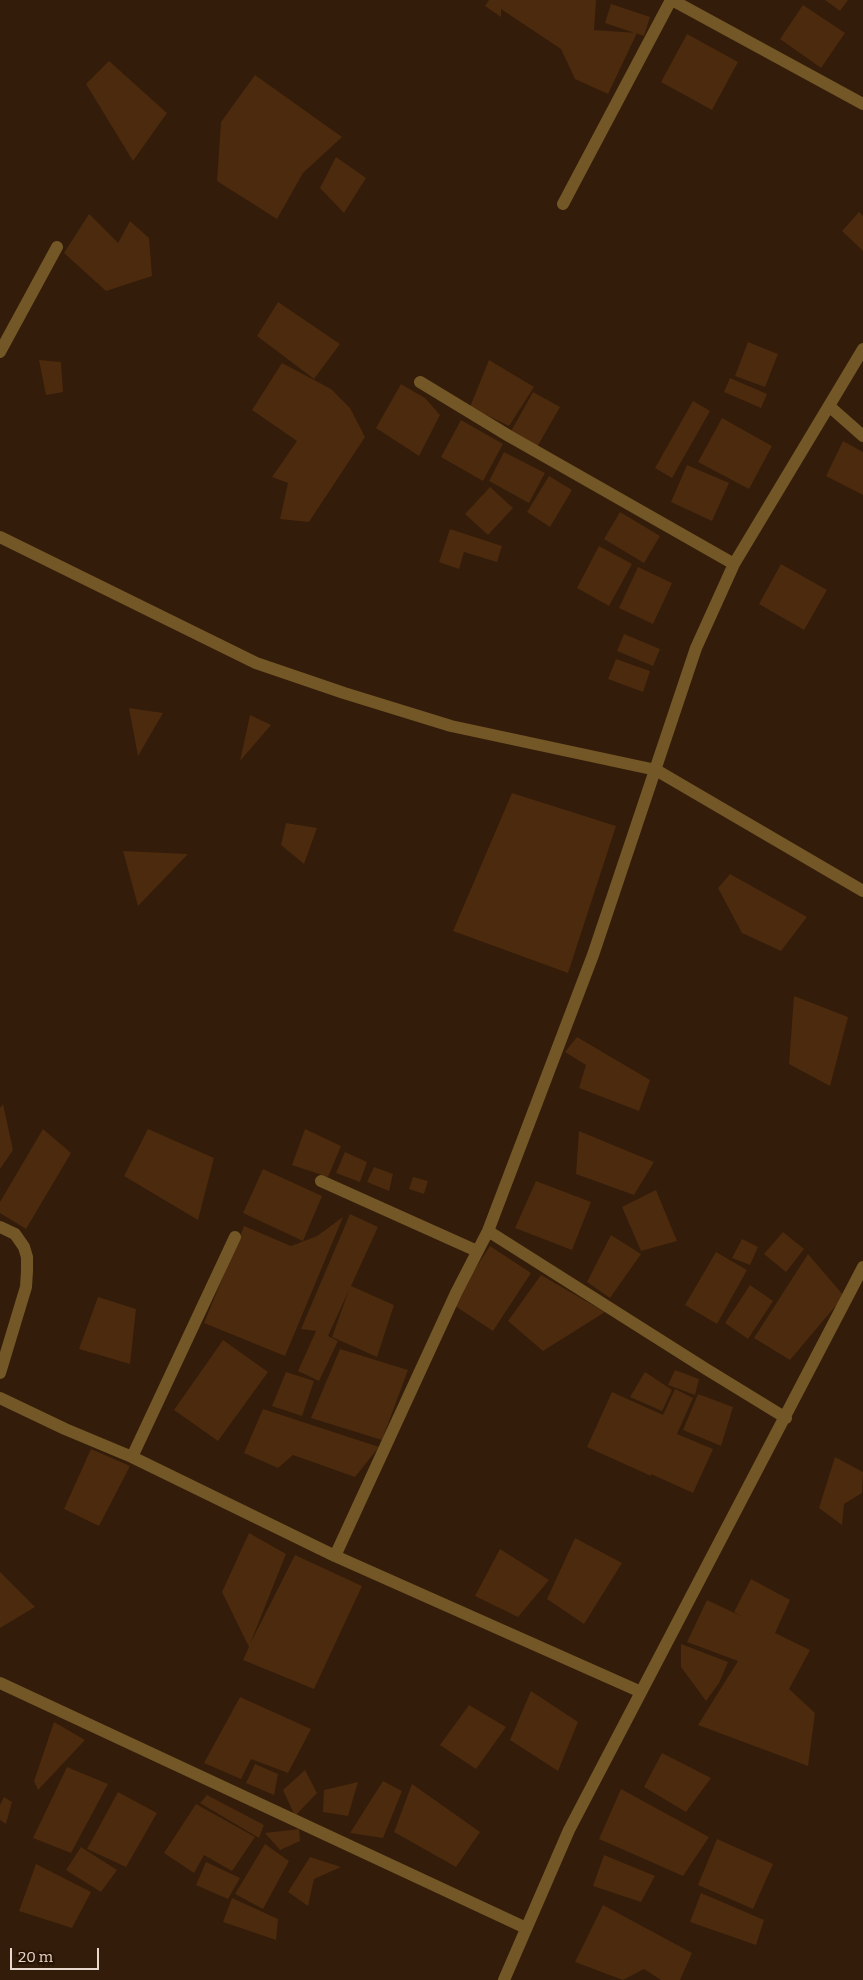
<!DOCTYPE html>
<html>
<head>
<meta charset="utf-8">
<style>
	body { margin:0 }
	#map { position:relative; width:863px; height:1980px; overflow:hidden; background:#331c0a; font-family:Bitter,serif }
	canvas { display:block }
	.scale { position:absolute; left:10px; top:1948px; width:89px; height:22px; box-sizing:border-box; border:2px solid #e7d7cc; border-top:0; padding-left:6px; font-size:15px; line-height:18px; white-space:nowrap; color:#e7d7cc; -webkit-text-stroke:4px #281302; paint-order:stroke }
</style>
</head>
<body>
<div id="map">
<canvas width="863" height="1980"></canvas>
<div class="scale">20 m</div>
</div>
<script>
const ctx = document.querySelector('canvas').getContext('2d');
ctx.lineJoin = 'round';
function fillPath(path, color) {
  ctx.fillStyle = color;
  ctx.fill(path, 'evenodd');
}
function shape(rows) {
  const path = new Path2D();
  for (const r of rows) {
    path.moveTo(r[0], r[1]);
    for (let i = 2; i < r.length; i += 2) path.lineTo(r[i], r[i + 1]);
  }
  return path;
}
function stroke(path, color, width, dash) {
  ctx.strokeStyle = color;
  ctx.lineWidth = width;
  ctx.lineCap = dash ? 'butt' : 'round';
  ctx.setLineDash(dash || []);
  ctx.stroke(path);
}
fillPath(shape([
	[489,0,596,0,594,30,637,33,608,94,575,79,561,49,501,9,501,17,485,6],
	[825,0,848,0,840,11],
	[611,4,650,17,644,36,605,23],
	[803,5,845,33,821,68,780,39],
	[687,34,738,62,712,110,661,82],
	[109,61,167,113,133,161,86,84],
	[255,75,342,137,303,173,277,219,217,181,221,122],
	[336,157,366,178,344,213,320,188],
	[859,212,863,216,863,251,842,231],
	[89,214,118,243,130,221,149,238,152,276,106,291,64,253],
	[278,302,340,344,314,379,257,336],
	[748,342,778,354,765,387,735,376],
	[39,360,61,362,63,392,46,395],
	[489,360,534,387,509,426,470,407],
	[282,363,331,389,350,408,365,437,309,522,280,519,288,483,272,477,297,441,252,410],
	[730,378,767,394,761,408,724,392],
	[401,384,425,398,440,415,419,456,376,428],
	[533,392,560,407,537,447,510,433],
	[693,401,710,411,672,478,655,468],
	[722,418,772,446,749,489,698,462],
	[461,420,503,444,483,481,441,457],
	[843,441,863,452,863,495,826,476],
	[504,452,545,473,529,503,489,481],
	[687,465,729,483,712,521,671,502],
	[549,476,572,490,550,527,527,512],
	[490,487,513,508,488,535,465,514],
	[620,512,660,536,644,563,604,539],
	[450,529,502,546,497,562,464,552,459,569,439,562],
	[599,546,632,564,609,606,577,588],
	[781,564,827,590,804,630,759,604],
	[638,567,672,583,653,624,619,608],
	[624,634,660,649,653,666,617,651],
	[616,659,650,671,643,692,608,679],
	[129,708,163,713,138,756],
	[250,715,271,725,240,761],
	[512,793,616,826,568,973,453,931],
	[286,823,317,828,304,864,281,845],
	[123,851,188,854,138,906],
	[730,874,807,917,781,951,742,933,718,888],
	[794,996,848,1017,830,1086,789,1064],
	[577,1037,650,1080,639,1111,579,1088,586,1065,565,1052],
	[3,1104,13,1150,0,1169,0,1108],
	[43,1129,71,1153,26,1229,0,1213,0,1202],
	[148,1129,214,1158,198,1220,124,1176],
	[305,1129,341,1146,328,1177,292,1165],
	[579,1131,654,1162,634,1195,576,1174],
	[345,1152,367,1162,360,1182,336,1173],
	[374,1167,393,1174,389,1191,367,1182],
	[263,1169,322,1196,303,1241,243,1213],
	[413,1177,428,1181,424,1194,409,1189],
	[536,1181,591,1202,572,1250,515,1228],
	[656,1190,677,1241,641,1251,622,1207],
	[350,1214,378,1227,351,1286,394,1305,377,1357,332,1337,349,1290,328,1336,338,1341,319,1381,298,1371,316,1331,301,1329],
	[343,1217,285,1356,204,1323,244,1226,291,1246,317,1236],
	[783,1232,804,1249,786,1272,764,1254],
	[611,1235,641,1254,610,1298,587,1282],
	[742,1239,758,1247,750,1265,732,1258],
	[490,1246,531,1273,493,1331,452,1304],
	[716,1252,747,1270,717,1324,685,1305],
	[808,1254,844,1296,790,1360,754,1338],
	[541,1275,605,1312,543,1351,508,1321],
	[750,1285,773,1301,748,1339,725,1323],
	[98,1297,136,1309,130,1364,79,1349],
	[223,1340,268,1372,218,1441,174,1410],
	[340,1349,408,1370,382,1440,311,1418],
	[675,1370,699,1379,695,1395,668,1385],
	[286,1372,314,1381,302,1416,272,1406],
	[645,1372,672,1390,662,1411,630,1397],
	[675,1389,693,1398,677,1434,713,1449,693,1493,651,1474,651,1476,587,1447,612,1392,663,1415],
	[698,1394,733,1407,721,1446,683,1430],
	[263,1409,373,1445,379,1447,355,1477,293,1455,278,1468,244,1453],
	[91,1449,130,1466,99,1526,64,1509],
	[835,1457,863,1472,862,1493,844,1504,842,1525,819,1508],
	[249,1533,286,1554,250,1644,295,1555,362,1586,314,1689,243,1660,249,1647,222,1592],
	[575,1538,622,1563,584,1624,547,1599],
	[500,1549,549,1580,518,1617,475,1596],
	[0,1572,35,1607,0,1628],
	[751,1579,790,1600,775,1633,810,1650,789,1689,815,1713,808,1766,698,1725,738,1661,687,1642,707,1600,743,1617,734,1612],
	[681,1644,728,1662,719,1683,706,1701,681,1667],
	[531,1691,578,1722,558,1771,510,1740],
	[240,1697,311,1729,288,1773,251,1759,241,1779,204,1763],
	[469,1705,506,1727,476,1769,440,1745],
	[54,1722,85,1740,38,1790,34,1781],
	[662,1753,711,1778,686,1812,644,1787],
	[255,1764,278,1774,274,1795,246,1783],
	[67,1767,108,1784,71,1853,33,1838],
	[305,1770,317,1793,295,1816,283,1790],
	[383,1781,402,1791,383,1838,350,1833],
	[358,1782,348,1816,323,1812,324,1790],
	[412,1784,480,1832,456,1867,394,1832],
	[621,1789,709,1837,683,1876,599,1839],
	[118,1792,157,1813,126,1867,87,1849],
	[207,1795,264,1825,259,1838,200,1803],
	[4,1797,12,1802,6,1824,0,1820,0,1805],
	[196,1804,255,1837,232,1871,204,1855,194,1873,164,1853],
	[299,1829,300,1841,280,1850,265,1833],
	[717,1839,773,1864,753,1909,698,1885],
	[265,1844,289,1861,263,1909,235,1894],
	[81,1847,117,1870,101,1892,66,1870],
	[604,1855,655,1876,641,1902,593,1886],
	[310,1857,341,1867,314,1879,308,1906,288,1892],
	[206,1862,240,1878,228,1899,196,1885],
	[36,1864,91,1892,72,1928,19,1911],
	[701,1893,764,1920,756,1945,690,1922],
	[232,1898,278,1919,276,1940,223,1922],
	[603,1905,692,1953,680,1980,661,1980,644,1969,623,1980,575,1962]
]), '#4c2a0d');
stroke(shape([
	[672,0,863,104],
	[563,204,671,0],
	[0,352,57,247],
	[420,382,509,436,734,564],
	[829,406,863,436],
	[0,537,256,663,344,693,451,726,656,770,863,891],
	[321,1181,477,1251],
	[0,1227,15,1234,24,1247,27,1257,27,1271,26,1287,0,1373],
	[488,1231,706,1369,786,1418],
	[0,1398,65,1429,132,1457,335,1556,641,1692],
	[132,1457,235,1237],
	[335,1556,456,1293,488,1231,593,955,696,648,734,564,863,349],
	[0,1683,526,1928],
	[504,1980,569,1830,863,1267]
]), '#735726', 12);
</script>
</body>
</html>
